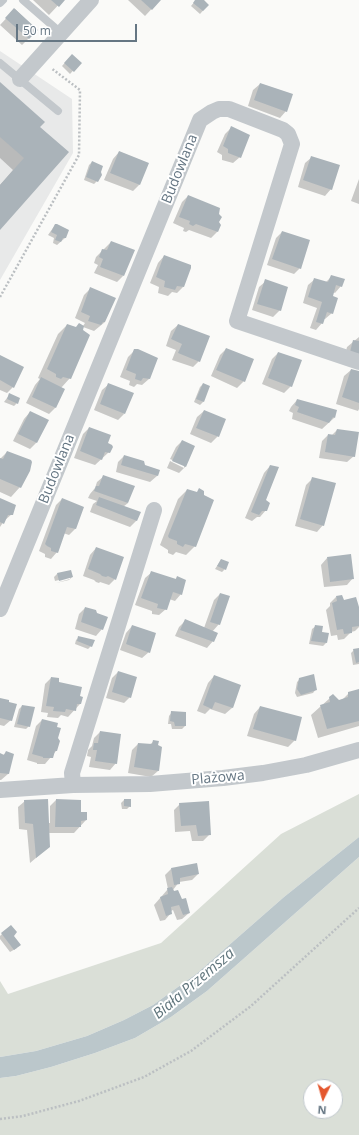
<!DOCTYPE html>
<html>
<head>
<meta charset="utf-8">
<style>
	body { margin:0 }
	#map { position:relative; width:359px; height:1135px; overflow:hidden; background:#fafaf8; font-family:"Open Sans",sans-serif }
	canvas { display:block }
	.north { position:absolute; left:303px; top:1079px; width:40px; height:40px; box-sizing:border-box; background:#fff; border:1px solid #c1c8cd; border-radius:50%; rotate:185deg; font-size:11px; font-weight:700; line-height:16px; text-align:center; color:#657683 }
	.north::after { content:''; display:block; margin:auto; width:14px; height:18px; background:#e4572e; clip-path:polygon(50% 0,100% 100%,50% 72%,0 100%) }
	.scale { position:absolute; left:16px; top:24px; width:121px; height:18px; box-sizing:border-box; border:2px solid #657683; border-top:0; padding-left:5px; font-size:12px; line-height:14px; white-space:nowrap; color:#657683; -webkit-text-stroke:3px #fff; paint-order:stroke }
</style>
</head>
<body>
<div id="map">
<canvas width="359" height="1135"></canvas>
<div class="north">N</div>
<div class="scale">50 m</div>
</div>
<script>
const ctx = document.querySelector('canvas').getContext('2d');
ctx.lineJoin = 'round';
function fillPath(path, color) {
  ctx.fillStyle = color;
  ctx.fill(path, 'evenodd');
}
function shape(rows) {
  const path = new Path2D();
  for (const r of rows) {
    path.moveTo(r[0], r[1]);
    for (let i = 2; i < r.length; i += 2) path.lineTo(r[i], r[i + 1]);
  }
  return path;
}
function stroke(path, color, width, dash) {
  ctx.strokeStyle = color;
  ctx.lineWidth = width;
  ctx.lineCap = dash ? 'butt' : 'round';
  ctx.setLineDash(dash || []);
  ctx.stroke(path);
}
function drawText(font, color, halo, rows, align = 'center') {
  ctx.font = font + ' "Open Sans",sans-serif';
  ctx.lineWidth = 4;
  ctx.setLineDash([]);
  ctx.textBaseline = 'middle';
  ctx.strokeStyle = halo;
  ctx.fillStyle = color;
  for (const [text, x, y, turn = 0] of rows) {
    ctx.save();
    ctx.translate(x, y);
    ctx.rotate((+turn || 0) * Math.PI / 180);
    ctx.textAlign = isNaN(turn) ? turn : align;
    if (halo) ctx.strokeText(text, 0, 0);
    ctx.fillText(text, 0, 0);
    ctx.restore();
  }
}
fillPath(shape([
	[0,51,72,99,73,153,0,280]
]), '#e8e9e9');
fillPath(shape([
	[359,794,359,837,284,897,196,974,153,1005,124,1020,87,1036,36,1051,0,1057,0,981,8,994,161,943,281,834],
	[359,857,359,1135,0,1135,0,1078,16,1076,51,1067,95,1053,135,1038,171,1017,207,991],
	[311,1087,335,1087,335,1111,311,1111]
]), '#dadfd7');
fillPath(shape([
	[359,837,359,857,207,991,171,1017,135,1038,95,1053,51,1067,16,1076,0,1078,0,1057,36,1051,87,1036,124,1020,153,1005,196,974,284,897]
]), '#bbc7cb');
fillPath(shape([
	[33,0,63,0,49,15],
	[128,0,160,0,145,16],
	[196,0,203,0,208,5,200,14,191,6],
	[15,9,37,30,22,45,0,25],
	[69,58,80,63,70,74,62,66],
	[0,83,39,127,0,229,0,185,13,170,0,158],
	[260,84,286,111,280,118,248,106,253,90],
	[231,128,240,157,233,163,222,160,222,155,217,152,225,134],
	[119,152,147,164,139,185,133,191,104,180,113,159],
	[312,157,331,189,325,196,298,187,305,163],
	[92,162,97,181,94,184,84,180,89,165],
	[359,179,359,204,351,201],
	[188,196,218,223,217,232,211,238,189,230,186,232,183,231,184,228,173,223,182,202],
	[55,225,65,238,57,245,53,243,54,238,48,235],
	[282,232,300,268,294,274,267,265,276,238],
	[111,242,123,276,117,282,94,273,98,265,94,263,96,257],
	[164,256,183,287,177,293,172,292,168,296,158,293,159,287,150,283,158,263],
	[332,276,341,286,335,293,333,292,332,313,325,319,323,319,322,323,316,330,310,328,317,308,303,303,308,285,315,279,325,283],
	[266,281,280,310,273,317,252,310,259,287],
	[90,289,105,322,94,331,83,327,70,378,61,388,64,389,55,408,49,414,26,403,35,385,40,379,38,378,58,334,67,325,75,328,83,326,85,323,75,318,84,295],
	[178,325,199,361,193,367,172,360,176,350,166,346,171,331],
	[359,337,359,363,344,359,347,347],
	[226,349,244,381,237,388,211,376,220,355],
	[135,350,157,359,149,379,142,385,137,384,134,387,129,385,130,381,120,377,128,357],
	[278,353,291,386,284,393,262,384,272,359],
	[0,356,13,387,7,393,0,390],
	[351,370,359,372,359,409,358,411,336,404,344,376],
	[109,384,124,414,118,420,94,410,102,390],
	[203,384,209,387,203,402,200,405,194,402,200,387],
	[10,394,17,403,14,406,4,402],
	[297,400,336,411,334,418,322,429,292,419,293,413,289,411,291,407],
	[204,411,218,436,211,443,190,434,197,417],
	[30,412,47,421,36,443,30,449,13,441,24,419],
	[89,428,107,444,109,452,95,465,74,458,83,434],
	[337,430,354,456,347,462,319,458,322,441,328,435,332,435],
	[182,441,194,447,185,467,179,473,167,468,170,461,184,468,184,465,170,459,176,447],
	[7,452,20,487,11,497,0,492,0,459],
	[124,456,144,466,158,470,157,476,150,482,116,472,118,462],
	[270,466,265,500,266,510,260,517,257,517,252,521,245,518,264,473],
	[104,476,128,503,123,507,137,520,130,527,90,512,93,504,97,501,88,498,90,494,95,488,97,482],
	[312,479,323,525,317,532,295,526,306,485],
	[187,490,195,546,186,555,176,552,173,555,168,553,168,550,160,545,178,499],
	[0,499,12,514,4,521,0,527],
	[62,499,76,528,69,535,63,533,57,552,51,559,45,557,45,554,39,551,56,505],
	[96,548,115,579,109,585,100,582,99,583,96,582,94,580,83,576,90,555],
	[327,558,353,578,347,585,324,587,321,565],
	[221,560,225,569,222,572,215,569],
	[152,572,175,580,177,577,181,594,175,601,169,599,166,609,159,615,152,614,152,611,135,605,145,578],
	[57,574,72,577,69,580,56,583,70,579,70,577,55,581,54,577],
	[220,594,219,624,212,632,213,641,207,648,175,636,179,627,185,621,204,628,214,600],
	[336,597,359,612,359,627,355,631,351,632,344,639,338,640,337,635,331,636,326,610,330,606,330,603],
	[85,608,102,629,96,636,75,629,79,614],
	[132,626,149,652,142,658,120,650,126,633],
	[316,626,321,632,328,634,326,643,323,646,309,644,312,629],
	[79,637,91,646,88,649,75,644,76,640],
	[359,649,359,664,353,665,351,653,354,650],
	[118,672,130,697,124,703,106,698,112,678],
	[214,676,239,686,232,708,225,714,210,709,205,714,197,711,208,683],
	[51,678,79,697,80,704,68,717,61,715,58,718,47,717,48,713,41,712,45,684],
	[300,679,316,689,313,693,297,697,295,693,297,682],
	[359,690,359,726,318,738,311,715,330,698,339,701,342,700,349,693],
	[0,699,11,720,4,726,0,725],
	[22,706,29,726,26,729,14,727,19,709],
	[260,707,295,740,288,747,247,736,254,714],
	[172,712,185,726,182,729,172,729,171,724,168,724,169,716],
	[42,720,57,738,56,751,45,764,37,764,37,763,27,760,36,726],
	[100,732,116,763,110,770,89,767,91,757,87,756,88,750,92,746,94,738],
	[153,742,158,771,151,777,128,773,132,750,138,744,149,745],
	[7,752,8,774,1,780,0,780,0,754,3,755],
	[56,800,80,812,86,820,74,833,48,833,49,847,30,863,27,830,19,829,18,807,25,801,48,823,50,823,50,806],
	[124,800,130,806,127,809,122,809,121,803],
	[180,804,210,834,203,841,192,841,190,831,175,832,174,810],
	[171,869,198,874,192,880,179,882,173,890,189,913,182,919,177,920,173,910,171,911,171,913,165,920,160,921,154,905,168,889,165,875],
	[2,934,12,935,17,948,10,952,0,939,0,936]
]), '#0003');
fillPath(shape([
	[51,0,65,0,59,7],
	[141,0,161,0,152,10],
	[195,0,204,0,209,5,203,11,193,3],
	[14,8,38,30,29,39,5,18],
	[72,54,82,63,74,72,64,63],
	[0,82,45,122,40,127,69,152,0,230,0,185,24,158,0,137],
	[260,83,293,94,287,112,254,100],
	[231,126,250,135,241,158,228,153,228,149,223,146],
	[119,151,149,163,140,185,110,173],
	[311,156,340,165,332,190,303,180],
	[92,161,103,166,101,172,102,175,98,182,86,177],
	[188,195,220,208,219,214,222,217,219,222,221,225,218,232,196,224,193,226,189,224,190,221,179,217],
	[55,224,57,224,69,230,66,238,63,238,61,242,55,240,57,235,51,232],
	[282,231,310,240,301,269,272,259],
	[111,241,135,250,124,276,100,267,103,259,99,257,102,249,107,250],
	[164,255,191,265,191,268,184,287,177,286,175,290,164,287,165,281,156,277],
	[331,275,345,279,342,287,336,285,333,296,338,298,333,314,327,312,323,324,316,322,322,302,308,297,314,278,328,282],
	[265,279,288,287,281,311,257,304],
	[90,287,116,298,105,322,103,322,101,325,88,321,90,316,81,312],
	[79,323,84,326,83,330,90,335,71,379,63,377,61,379,56,377,56,374,47,369,67,324,76,327],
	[178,324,210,336,200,362,178,353,182,344,171,339],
	[353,340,359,341,359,355,350,352],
	[226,348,254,359,245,382,216,370],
	[134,349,138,349,158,358,150,379,143,378,141,381,135,379,136,374,126,370],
	[278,352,302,360,292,387,268,378],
	[0,355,24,367,14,388,0,380],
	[351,369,359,371,359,403,342,397],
	[41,377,65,389,56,408,32,397],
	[108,383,134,393,125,414,100,404],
	[203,383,210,386,204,402,196,399],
	[9,393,20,398,18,404,7,399],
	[297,399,337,410,335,418,333,417,329,423,297,412,299,407,295,405],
	[204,410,226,419,219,437,196,428],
	[30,411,49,420,37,443,18,434],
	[89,427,111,435,108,443,112,445,113,447,110,453,105,452,102,460,80,451],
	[337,429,359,432,355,457,325,452,328,434,335,435],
	[182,440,195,446,186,467,172,461],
	[7,451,31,460,32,462,30,471,21,488,0,479,0,458,3,459],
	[124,455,144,461,145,465,160,470,158,476,121,465],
	[270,465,279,467,266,500,270,503,267,511,262,511,259,515,251,512],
	[103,475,135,486,128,503,94,491,96,486,99,486],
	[312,477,336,483,324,526,300,519],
	[199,488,204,491,204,495,214,500,196,547,185,544,183,547,177,544,177,541,169,538,168,536,187,489,197,492],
	[99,497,141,512,137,521,96,505],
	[0,498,16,505,13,515,8,515,4,524,0,522],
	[62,498,84,507,76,529,67,527,58,553,51,551,51,548,47,546,45,544],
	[96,547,124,557,116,580,108,576,106,577,102,576,100,574,88,569],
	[351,554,354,579,330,582,327,557],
	[221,559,229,562,226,570,217,566],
	[71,570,73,577,59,581,57,573],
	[151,571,176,579,177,576,186,580,182,595,173,592,167,610,157,608,158,604,141,598],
	[220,593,230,596,220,625,210,622],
	[342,595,344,600,356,597,359,607,359,626,352,627,352,633,344,634,343,629,337,630,332,603,337,601,336,596],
	[85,607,96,610,97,613,108,617,103,630,81,622],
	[185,619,218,633,214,642,180,630],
	[132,625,156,633,150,653,126,644],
	[315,625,323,626,322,632,329,633,327,643,311,641],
	[78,636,95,640,92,647,77,641],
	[359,648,359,662,356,663,353,649],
	[118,671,137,677,131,698,112,692],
	[314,674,317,690,301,695,297,689,299,678],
	[214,675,241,685,233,708,215,702,212,709,203,705],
	[51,677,59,678,59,682,82,687,80,696,83,697,81,704,77,704,76,711,66,709,65,712,53,711,54,707,46,706],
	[359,689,359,721,327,729,320,705,330,702,329,697,333,694,339,700,348,697,348,692],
	[0,698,9,700,9,702,17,704,12,721,0,718],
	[22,705,35,707,30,727,17,724],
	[260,706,302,717,296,741,253,729],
	[171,711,186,712,186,726,175,726,174,722,170,721],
	[42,719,58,723,57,727,61,728,58,738,60,741,57,751,55,751,53,758,43,758,43,757,32,754],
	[100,731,121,734,117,764,95,761,97,750,93,750,93,749,94,743,98,743],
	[153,740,159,741,158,745,162,747,159,771,134,767,138,743,152,744],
	[6,751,14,754,9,774,0,773,0,753,4,755],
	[48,799,50,847,36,858,33,824,25,823,24,800],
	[56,799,81,800,81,812,87,812,87,820,81,821,81,827,55,827],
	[124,799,131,799,131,807,124,806],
	[209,801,211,835,198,836,196,825,181,826,179,803],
	[197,863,199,874,180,878,180,884,174,885,171,868],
	[172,887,174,891,178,890,182,899,186,898,190,913,183,915,179,905,171,907,172,914,166,916,160,897,168,894,167,888],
	[11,925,17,932,14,936,21,945,14,950,1,933]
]), '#aab3b9');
stroke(shape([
	[0,297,79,155,80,90,51,68],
	[0,1119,23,1116,79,1101,144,1077,191,1051,251,1006,359,908]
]), '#bbbfc2', 2.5, [2, 2]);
stroke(shape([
	[23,0,61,33],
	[0,3,3,0],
	[0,63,58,111]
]), '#c3c8cc', 8);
stroke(shape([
	[20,79,91,0],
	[0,609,200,120,212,112,219,109,229,109,283,130,288,134,292,144,237,321,359,362],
	[73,785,72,773,154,510],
	[0,790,73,785,150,784,223,778,263,773,306,765,359,750]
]), '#c3c8cc', 16);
drawText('14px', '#657683', '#fff', [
	["Budowlana",180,169,-68],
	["Budowlana",57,469,-68],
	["Plażowa",218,778,-5]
]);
drawText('italic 15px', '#60757c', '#fff', [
	["Biała Przemsza",194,984,-40]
]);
</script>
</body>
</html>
